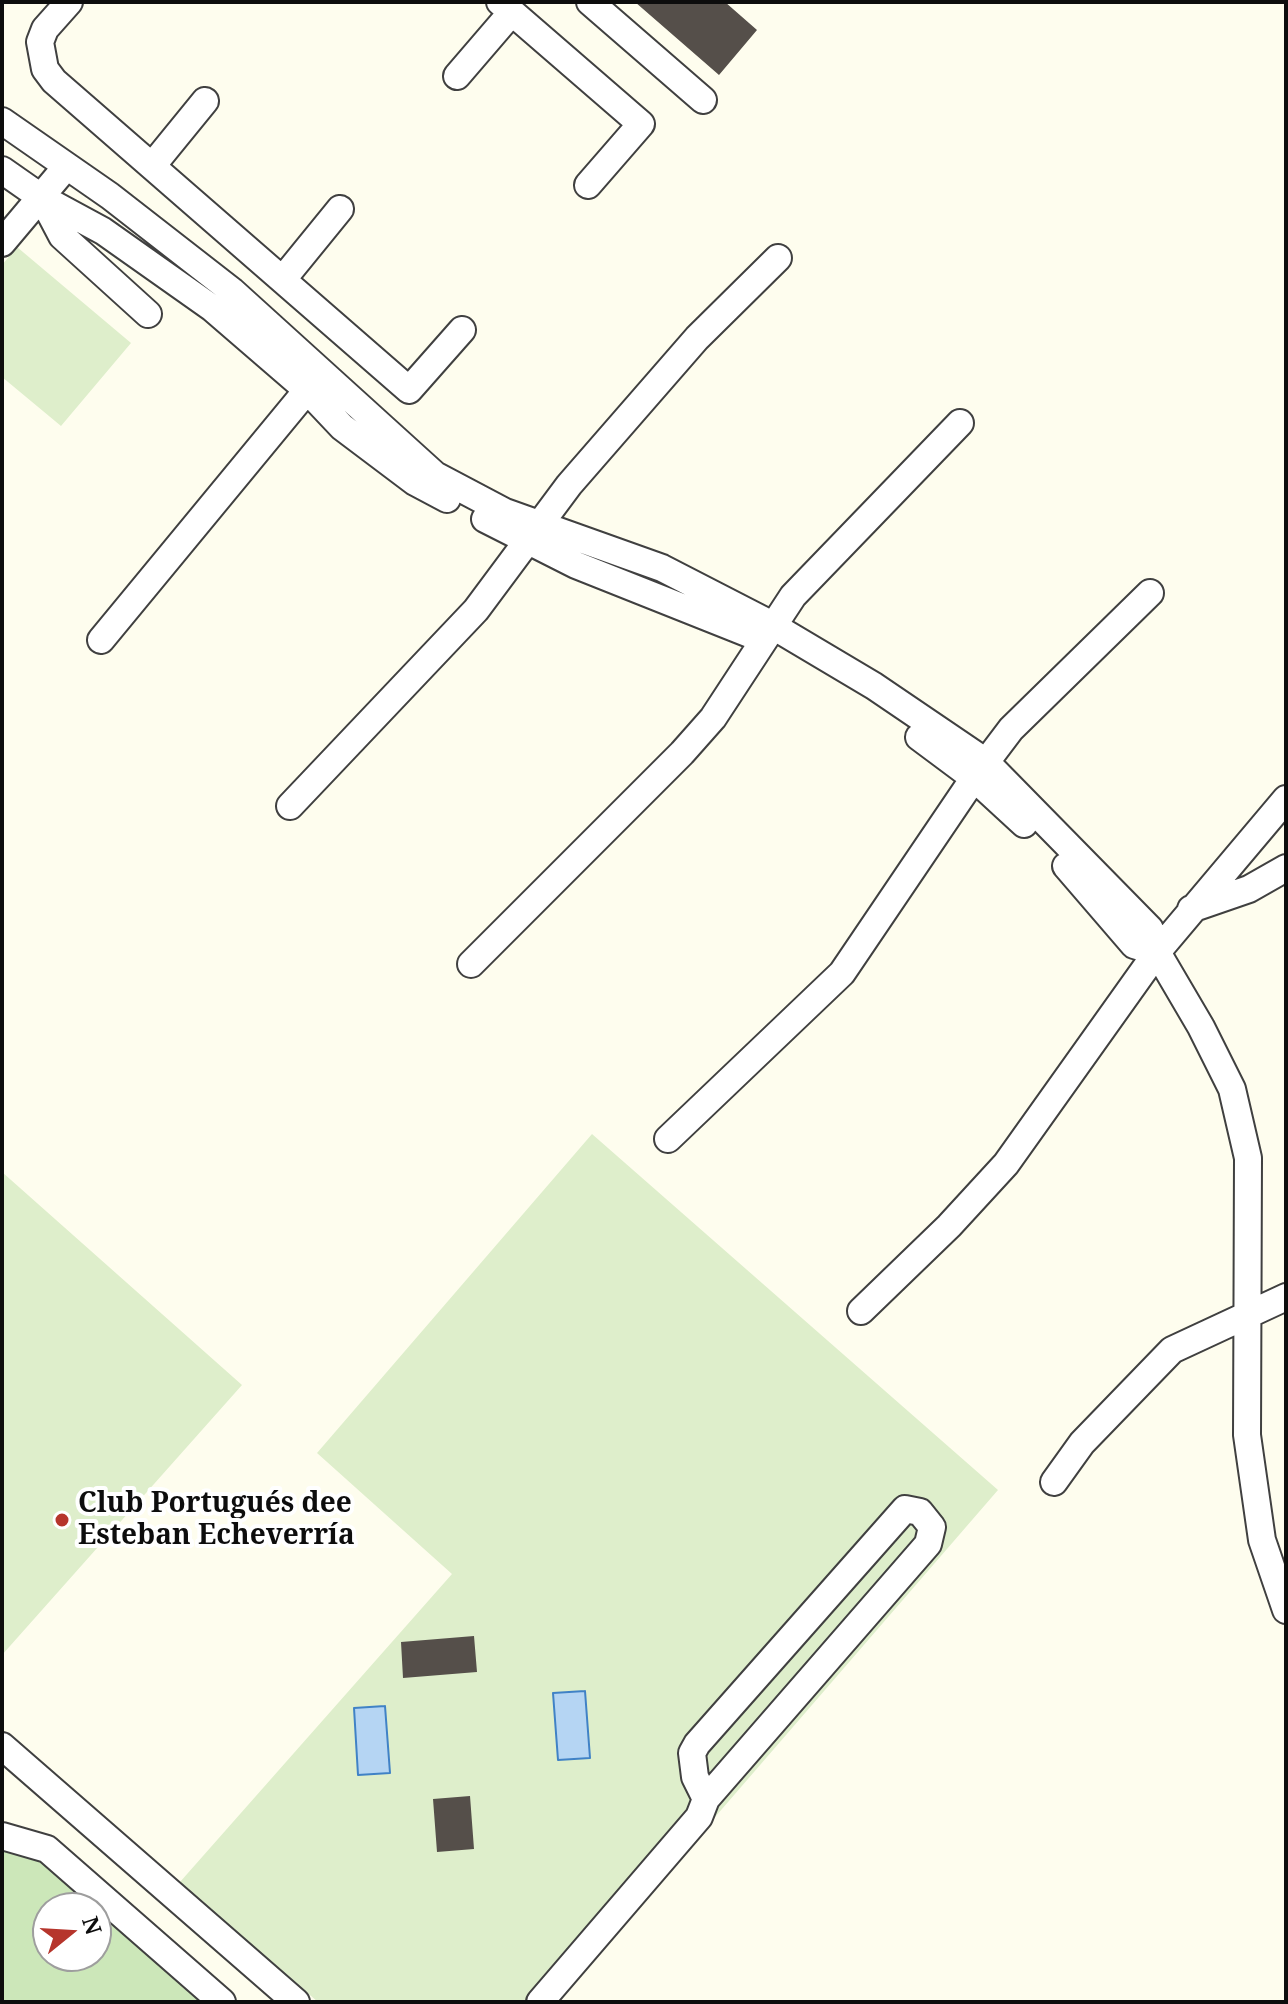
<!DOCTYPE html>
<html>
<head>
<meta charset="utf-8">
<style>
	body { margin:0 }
	#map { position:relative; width:1288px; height:2004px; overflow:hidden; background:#fefdee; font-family:"Noto Serif",serif }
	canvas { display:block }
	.frame { position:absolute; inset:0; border:4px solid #0d0d0d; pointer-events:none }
	.north { position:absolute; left:32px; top:1892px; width:80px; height:80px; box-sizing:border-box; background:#fff; border:2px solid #9e9e9e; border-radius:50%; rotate:72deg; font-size:22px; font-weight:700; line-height:32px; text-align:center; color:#0d0d0d }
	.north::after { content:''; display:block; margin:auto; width:28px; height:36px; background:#b6352c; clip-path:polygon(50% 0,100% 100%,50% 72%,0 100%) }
</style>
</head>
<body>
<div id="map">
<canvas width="1288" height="2004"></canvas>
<div class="frame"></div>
<div class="north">N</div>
</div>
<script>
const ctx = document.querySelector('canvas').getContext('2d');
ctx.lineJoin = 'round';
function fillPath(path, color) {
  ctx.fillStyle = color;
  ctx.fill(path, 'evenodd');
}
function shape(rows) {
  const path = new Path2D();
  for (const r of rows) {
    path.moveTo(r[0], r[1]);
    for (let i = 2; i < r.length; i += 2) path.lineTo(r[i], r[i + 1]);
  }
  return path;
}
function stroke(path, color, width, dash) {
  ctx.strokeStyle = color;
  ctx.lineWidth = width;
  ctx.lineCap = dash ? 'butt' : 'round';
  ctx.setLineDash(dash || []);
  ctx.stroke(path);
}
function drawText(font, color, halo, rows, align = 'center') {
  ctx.font = font + ' "Noto Serif",serif';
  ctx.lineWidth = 8;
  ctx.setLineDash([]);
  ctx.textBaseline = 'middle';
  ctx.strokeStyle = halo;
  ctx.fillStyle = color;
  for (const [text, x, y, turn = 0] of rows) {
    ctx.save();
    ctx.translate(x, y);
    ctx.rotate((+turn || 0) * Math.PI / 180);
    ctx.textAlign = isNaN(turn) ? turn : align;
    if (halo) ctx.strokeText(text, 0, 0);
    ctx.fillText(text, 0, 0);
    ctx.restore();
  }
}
fillPath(shape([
	[2,1844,43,1854,208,2002,2,2002],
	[48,1908,96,1908,96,1956,48,1956]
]), '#cce7b9');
fillPath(shape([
	[17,247,131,343,61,426,2,377,2,265],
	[592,1134,998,1490,555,2002,318,2002,180,1882,452,1574,317,1453],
	[2,1172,242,1385,2,1655]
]), '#deeecb');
const water = shape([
	[585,1691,590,1758,558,1760,553,1693,585,1691],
	[385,1706,390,1773,358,1775,354,1708,385,1706]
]);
fillPath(water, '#b5d5f3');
stroke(water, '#4082c6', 2);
fillPath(shape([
	[635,2,725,2,757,30,719,75],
	[474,1636,477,1672,403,1678,401,1642],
	[470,1796,474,1849,437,1852,433,1799]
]), '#554f4a');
const minor = shape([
	[69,2,45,29,40,42,45,69,54,81,409,390,462,330],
	[500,2,641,124,588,185],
	[590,2,703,100],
	[457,76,512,12],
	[2,121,110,196,232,291,435,475,505,512,662,568,763,620,874,686,986,762,1150,929,1157,952,1201,1027,1232,1089,1248,1158,1247,1435,1262,1540,1286,1610],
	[152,166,205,101],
	[2,170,42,198,103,231,212,308,307,390,342,427,415,482,447,499],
	[42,198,62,236,148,314],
	[2,243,66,167],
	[283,279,340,209],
	[485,519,576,565,757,637],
	[101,640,318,377],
	[919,737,974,778,1024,824],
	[290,806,476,610,569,485,697,338,778,258],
	[1066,866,1134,945,1157,952],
	[1191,909,1249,889,1286,868],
	[471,964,682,753,713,718,793,596,960,423],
	[668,1139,842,973,974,778,1011,729,1150,593],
	[861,1311,949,1226,1006,1164,1157,952,1286,799],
	[1054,1482,1082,1443,1172,1350,1286,1297],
	[2,1746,296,2002],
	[2,1836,47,1849,222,2002],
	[540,2002,699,1817,706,1799,695,1777,692,1753,697,1744,905,1509,920,1512,932,1527,928,1544,706,1799]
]);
stroke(minor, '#404040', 30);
stroke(minor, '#fff', 26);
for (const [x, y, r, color] of [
	[62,1520,8,"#b6352c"]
]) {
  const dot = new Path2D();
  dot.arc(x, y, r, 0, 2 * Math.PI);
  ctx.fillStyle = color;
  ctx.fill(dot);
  stroke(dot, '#fff', 3);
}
drawText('bold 28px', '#0d0d0d', '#fff', [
	["Club Portugués dee",78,1504],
	["Esteban Echeverría",78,1536]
], 'left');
</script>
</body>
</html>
